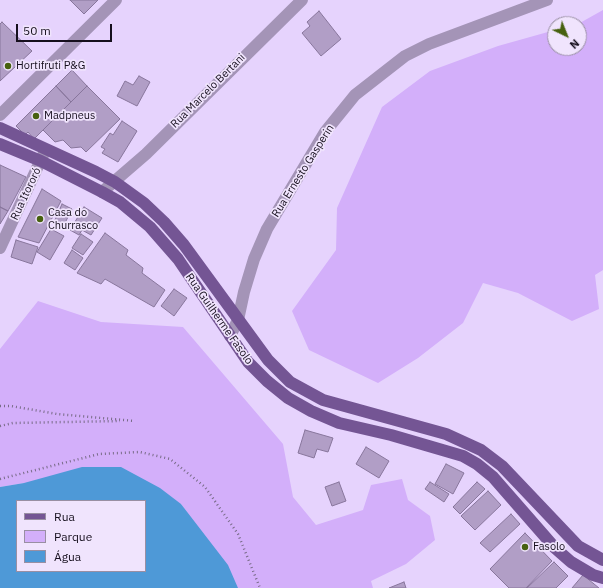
<!DOCTYPE html>
<html>
<head>
<meta charset="utf-8">
<style>
	body { margin:0 }
	#map { position:relative; width:603px; height:588px; overflow:hidden; background:#e6d3fd; font-family:"IBM Plex Sans",sans-serif }
	canvas { display:block }
	.legend { position:absolute; left:16px; top:500px; width:130px; height:72px; box-sizing:border-box; background:#f0e4fd; border:1px solid #998fa3; margin:0; padding:5px 7px; list-style:none; font-size:12px; color:#160f1d }
	.legend li { display:flex; align-items:center; gap:8px; height:20px }
	.legend b { width:20px; border:1px solid #998fa3 }
	.north { position:absolute; left:547px; top:16px; width:40px; height:40px; box-sizing:border-box; background:#f0e4fd; border:1px solid #998fa3; border-radius:50%; rotate:137deg; font-size:11px; font-weight:700; line-height:16px; text-align:center; color:#160f1d }
	.north::after { content:''; display:block; margin:auto; width:14px; height:18px; background:#47610f; clip-path:polygon(50% 0,100% 100%,50% 72%,0 100%) }
	.scale { position:absolute; left:16px; top:24px; width:96px; height:18px; box-sizing:border-box; border:2px solid #160f1d; border-top:0; padding-left:5px; font-size:12px; line-height:14px; white-space:nowrap; color:#160f1d; -webkit-text-stroke:3px #f0e4fd; paint-order:stroke }
</style>
</head>
<body>
<div id="map">
<canvas width="603" height="588"></canvas>
<ul class="legend">
<li><b style="height:5px;background:#745594"></b>Rua</li>
<li><b style="height:11px;background:#d3affa"></b>Parque</li>
<li><b style="height:11px;background:#4e99d7"></b>Água</li>
</ul>
<div class="north">N</div>
<div class="scale">50 m</div>
</div>
<script>
const ctx = document.querySelector('canvas').getContext('2d');
ctx.lineJoin = 'round';
function fillPath(path, color) {
  ctx.fillStyle = color;
  ctx.fill(path, 'evenodd');
}
function shape(rows) {
  const path = new Path2D();
  for (const r of rows) {
    path.moveTo(r[0], r[1]);
    for (let i = 2; i < r.length; i += 2) path.lineTo(r[i], r[i + 1]);
  }
  return path;
}
function stroke(path, color, width, dash) {
  ctx.strokeStyle = color;
  ctx.lineWidth = width;
  ctx.lineCap = dash ? 'butt' : 'round';
  ctx.setLineDash(dash || []);
  ctx.stroke(path);
}
function drawText(font, color, halo, rows, align = 'center') {
  ctx.font = font + ' "IBM Plex Sans",sans-serif';
  ctx.lineWidth = 3.5;
  ctx.setLineDash([]);
  ctx.textBaseline = 'middle';
  ctx.strokeStyle = halo;
  ctx.fillStyle = color;
  for (const [text, x, y, turn = 0] of rows) {
    ctx.save();
    ctx.translate(x, y);
    ctx.rotate((+turn || 0) * Math.PI / 180);
    ctx.textAlign = isNaN(turn) ? turn : align;
    if (halo) ctx.strokeText(text, 0, 0);
    ctx.fillText(text, 0, 0);
    ctx.restore();
  }
}
fillPath(shape([
	[603,10,603,270,595,275,599,309,572,321,518,293,483,283,463,323,418,358,378,383,309,350,292,311,336,250,337,208,382,107,430,71,498,46,555,30,555,48,579,48,578,24],
	[38,301,101,322,183,327,283,444,293,497,316,525,363,510,371,485,402,479,408,500,430,516,435,540,406,564,371,581,373,588,237,588,181,504,24,483,0,487,0,349]
]), '#d3affa');
fillPath(shape([
	[82,467,121,467,160,488,181,504,228,565,238,588,0,588,0,487,24,483],
	[17,501,145,501,145,571,17,571]
]), '#4e99d7');
const building = shape([
	[70,0,98,0,84,14,70,0],
	[319,11,341,39,321,56,302,33,310,26,307,22,319,11],
	[2,22,32,51,0,81,0,24,2,22],
	[72,70,87,86,71,102,56,86,72,70],
	[139,76,150,82,137,106,117,96,125,81,133,85,139,76],
	[56,86,71,102,34,139,28,132,25,135,16,126,56,86],
	[87,86,120,119,86,152,81,147,71,148,63,140,55,142,43,130,87,86],
	[122,121,137,131,118,162,102,153,105,149,101,147,110,133,113,135,122,121],
	[0,165,26,177,8,211,0,207,0,165],
	[42,189,61,201,39,243,18,237,42,189],
	[62,204,72,209,64,225,55,220,62,204],
	[0,207,8,211,0,224,0,207],
	[84,207,102,218,91,235,82,230,79,235,70,230,84,207],
	[51,229,64,236,50,260,37,252,51,229],
	[105,233,128,250,126,255,143,268,142,273,165,290,154,307,105,279,101,284,77,273,105,233],
	[81,234,93,242,83,255,72,248,81,234],
	[16,240,38,247,32,264,11,257,16,240],
	[72,250,83,258,75,270,64,263,72,250],
	[174,289,187,298,174,316,161,306,174,289],
	[305,430,333,438,328,452,317,449,314,458,298,453,305,430],
	[366,447,389,461,379,478,356,464,366,447],
	[446,464,464,473,453,494,435,484,446,464],
	[339,482,346,501,332,506,325,487,339,482],
	[430,482,449,494,444,502,425,489,430,482],
	[477,482,485,489,460,514,453,507,477,482],
	[488,491,501,505,475,530,461,516,488,491],
	[511,514,520,524,490,552,480,543,511,514],
	[525,533,552,561,526,588,509,588,490,569,525,533],
	[554,562,568,576,556,588,527,588,554,562],
	[583,575,599,588,572,588,583,575],
	[404,582,406,588,389,588,404,582]
]);
fillPath(building, '#b19ec6');
stroke(building, '#88769c', 1);
stroke(shape([
	[0,406,11,406,57,414,135,421],
	[0,426,13,423,120,421],
	[0,479,99,454,140,452,170,459,205,487,238,534,260,588]
]), '#786b87', 2.5, [1, 3]);
stroke(shape([
	[0,115,116,0],
	[102,192,146,154,302,0],
	[0,248,45,151],
	[230,336,238,320,244,292,254,259,267,229,325,132,355,95,405,56,429,44,547,0]
]), '#a494b7', 12);
stroke(shape([
	[0,128,96,172,115,182,144,203,164,222,184,245,268,360,290,382,323,400,446,434,481,450,502,466,578,546,603,560],
	[0,144,41,161,102,192,120,202,150,227,178,259,248,362,267,381,288,398,311,411,339,423,391,435,463,456,477,464,493,477,555,548,571,562,593,575,603,578]
]), '#745594', 12);
for (const [x, y, r, color] of [
	[8,66,4,"#47610f"],
	[36,116,4,"#47610f"],
	[40,219,4,"#47610f"],
	[525,547,4,"#47610f"]
]) {
  const dot = new Path2D();
  dot.arc(x, y, r, 0, 2 * Math.PI);
  ctx.fillStyle = color;
  ctx.fill(dot);
  stroke(dot, '#f0e4fd', 1.5);
}
drawText('11px', '#160f1d', '#f0e4fd', [
	["Hortifruti P&G",16,66],
	["Madpneus",44,116],
	["Casa do",48,213],
	["Churrasco",48,226],
	["Fasolo",533,547]
], 'left');
drawText('11px', '#160f1d', '#f0e4fd', [
	["Rua Marcelo Bertani",208,91,-45],
	["Rua Ernesto Gasperin",303,171,-58],
	["Rua Itororó",26,194,-65],
	["Rua Guilherme Fasolo",219,319,55]
]);
</script>
</body>
</html>
